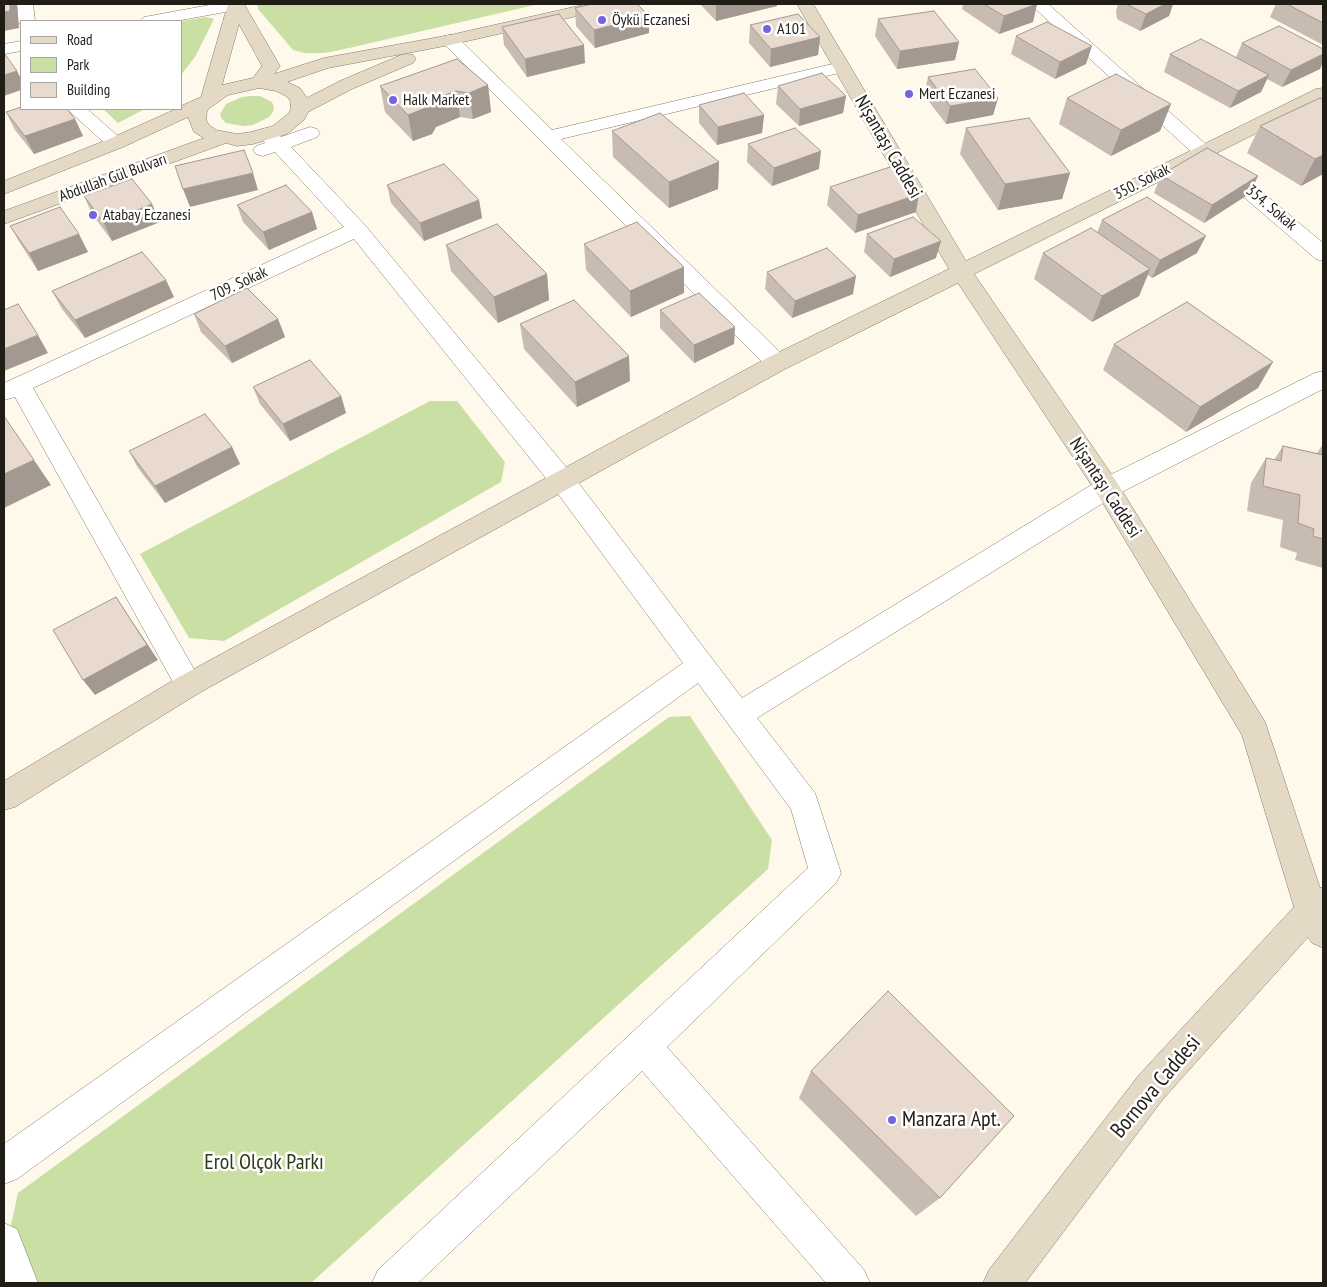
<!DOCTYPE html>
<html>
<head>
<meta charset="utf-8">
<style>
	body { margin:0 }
	#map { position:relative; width:1327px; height:1287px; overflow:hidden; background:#fff9ec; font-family:"PT Sans Narrow",sans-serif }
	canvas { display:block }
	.frame { position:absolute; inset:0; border:5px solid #201d17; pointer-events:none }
	.legend { position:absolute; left:20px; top:20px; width:162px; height:90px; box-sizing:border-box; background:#fff; border:1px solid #a6a5a2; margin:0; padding:6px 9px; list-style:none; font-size:15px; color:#201d17 }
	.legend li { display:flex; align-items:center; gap:10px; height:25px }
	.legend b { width:25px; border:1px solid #a6a5a2 }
</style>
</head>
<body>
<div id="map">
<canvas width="1327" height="1287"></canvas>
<div class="frame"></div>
<ul class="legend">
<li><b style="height:6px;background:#e3d9c5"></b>Road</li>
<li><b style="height:14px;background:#c9dfa4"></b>Park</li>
<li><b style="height:14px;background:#e9dacf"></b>Building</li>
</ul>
</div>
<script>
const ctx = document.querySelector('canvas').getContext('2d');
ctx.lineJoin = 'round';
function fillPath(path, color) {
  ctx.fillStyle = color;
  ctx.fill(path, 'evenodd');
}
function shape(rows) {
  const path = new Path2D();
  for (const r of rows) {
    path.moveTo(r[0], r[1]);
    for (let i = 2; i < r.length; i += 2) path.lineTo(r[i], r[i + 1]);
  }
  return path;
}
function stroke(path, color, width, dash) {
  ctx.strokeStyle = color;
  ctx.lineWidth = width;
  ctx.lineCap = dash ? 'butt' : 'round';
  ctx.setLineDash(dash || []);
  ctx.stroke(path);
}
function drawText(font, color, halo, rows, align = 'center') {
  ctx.font = font + ' "PT Sans Narrow",sans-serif';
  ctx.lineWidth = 5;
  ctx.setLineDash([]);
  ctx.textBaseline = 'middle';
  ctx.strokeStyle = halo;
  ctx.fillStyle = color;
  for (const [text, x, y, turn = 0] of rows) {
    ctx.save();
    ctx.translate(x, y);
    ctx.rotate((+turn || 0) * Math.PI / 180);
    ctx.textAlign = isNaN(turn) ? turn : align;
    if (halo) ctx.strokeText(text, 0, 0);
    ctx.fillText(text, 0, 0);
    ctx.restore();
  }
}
fillPath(shape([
	[257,4,539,4,349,48,325,53,305,53,293,50,258,9],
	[206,17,214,19,195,57,181,75,181,21],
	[251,96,260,96,272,102,274,107,273,112,269,117,253,125,243,126,226,123,222,119,220,114,226,104,242,97],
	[103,109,145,109,118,123],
	[430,401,457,401,505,462,501,482,224,641,189,638,140,554],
	[690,716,772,840,768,869,311,1283,36,1283,11,1225,18,1193,669,717]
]), '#c9dfa4');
const street = shape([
	[17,4,33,4,35,21,21,21,21,25,18,21,17,4],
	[215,4,245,5,242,9,236,10,176,21,141,21,144,17,150,16,215,4],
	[1030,4,1048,4,1210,148,1323,243,1323,261,1316,259,1196,156,1030,4],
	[450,35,456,36,552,130,841,62,847,63,850,67,847,71,561,139,785,357,788,363,785,369,777,371,769,369,444,44,441,40,444,36,450,35],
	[21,41,21,51,4,54,4,44,21,41],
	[67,109,87,109,126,143,123,147,116,149,109,147,67,109],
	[310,127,317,129,320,133,317,137,291,147,364,224,571,473,742,698,1098,481,1315,373,1323,371,1323,389,1116,495,757,718,815,793,841,873,836,883,667,1047,864,1270,870,1283,826,1283,642,1071,418,1283,372,1283,378,1270,808,868,791,809,698,683,17,1179,4,1184,4,1144,683,663,553,487,354,239,33,388,203,685,199,693,189,697,179,693,15,397,4,400,4,383,344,227,275,152,263,156,256,154,253,150,256,146,265,143,259,135,262,131,269,129,276,131,281,137,310,127],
	[4,1223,17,1229,38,1283,4,1283,4,1223]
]);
const secondary = shape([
	[228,4,244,4,280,66,274,74,324,58,450,35,587,4,616,4,614,8,608,9,450,45,328,68,287,82,300,88,307,98,340,81,401,55,407,54,413,55,416,59,413,63,352,89,308,112,304,120,287,134,253,144,237,146,226,143,4,224,4,211,204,138,194,132,188,117,123,147,4,194,4,181,109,139,176,109,181,109,181,106,201,97,228,4],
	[239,24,262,66,253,78,222,85,239,24],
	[259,88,276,91,286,96,290,100,291,109,289,113,273,126,251,132,237,134,216,130,209,125,206,120,207,111,211,107,228,95,259,88],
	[797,4,813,4,966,261,1316,89,1323,88,1323,100,974,274,1116,481,1265,722,1320,888,1323,887,1323,948,1312,943,1308,937,1163,1099,1025,1283,983,1283,989,1270,1139,1075,1294,907,1242,735,1098,495,958,283,785,369,199,693,15,807,4,810,4,781,179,677,769,357,949,269,797,4]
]);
stroke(street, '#837c6e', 1);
stroke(secondary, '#837c6e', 1);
fillPath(street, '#fff');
fillPath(secondary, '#e3d9c5');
fillPath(shape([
	[700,4,777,4,777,6,716,21],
	[963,4,1037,4,1033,22,999,34,962,9],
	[1118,4,1173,4,1169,16,1140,31,1117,19,1116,11],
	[1276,4,1323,4,1323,45,1270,17],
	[575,8,649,33,595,48,576,26],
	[878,19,959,42,955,60,897,69,875,36],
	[750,25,820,37,818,55,770,67,749,43],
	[502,27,585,63,527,77,504,45],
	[1016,36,1086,64,1055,79,1011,54],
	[1242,43,1323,49,1323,62,1320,69,1282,87,1267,79,1261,92,1230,108,1164,72,1170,54,1236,57],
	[928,77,998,98,993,115,946,124,924,95],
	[488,85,491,112,473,119,460,117,436,127,432,134,413,141,385,112,380,86],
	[778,86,846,96,843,113,799,126,776,104],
	[1067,98,1171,104,1160,131,1111,156,1059,124],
	[1323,100,1323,174,1301,186,1247,153,1260,126],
	[699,105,764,115,762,133,717,145,699,123],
	[6,112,75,119,83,136,34,154,15,130],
	[966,128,1070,173,1062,199,998,210,960,154],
	[612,131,719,162,718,189,669,208,613,157],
	[748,144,819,169,772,186,747,162],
	[1161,175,1258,176,1249,194,1204,223,1154,193],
	[387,185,479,200,482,218,424,241,391,203],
	[830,187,916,212,855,233,827,205],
	[84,196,152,204,160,222,112,241,92,214],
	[237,205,312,212,317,229,269,250,243,222],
	[1102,220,1197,253,1152,278,1148,275,1139,296,1092,322,1034,279,1043,253,1097,233],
	[10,226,88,252,38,271,20,243],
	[867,234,936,258,890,277,864,252],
	[584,244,684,293,631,317,586,270],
	[446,245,547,274,549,300,498,323,451,271],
	[767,272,853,294,792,318,765,289],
	[52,291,174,297,85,338,62,309],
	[660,310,735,327,734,344,694,363,660,328],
	[194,314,278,319,285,337,232,363,201,332],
	[520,324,630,381,577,407,524,349],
	[1114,344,1258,388,1186,432,1103,370],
	[253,387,341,396,346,413,290,441,260,404],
	[1323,444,1323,568,1295,560,1297,553,1280,547,1283,520,1247,511,1251,483,1266,458,1274,460,1283,446,1317,453],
	[232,447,240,464,165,503,138,468,129,451],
	[811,1071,940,1198,916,1216,799,1098]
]), '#c8bbb2');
fillPath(shape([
	[10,4,17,4,19,28,4,31,4,12],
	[716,4,777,4,777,6,716,21],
	[1037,4,1033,22,999,34,1004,16],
	[1165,4,1173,4,1169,16,1140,31,1146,14],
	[649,16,649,33,595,48,594,30],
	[820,37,818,55,770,67,771,49],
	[959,42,955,60,897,69,900,51],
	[584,45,585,63,527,77,525,59],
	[1092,46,1086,64,1055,79,1060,62],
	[1323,54,1323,62,1320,69,1282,87,1291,70],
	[17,71,21,79,21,90,4,96,4,75],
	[1269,75,1261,92,1230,108,1238,91],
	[488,85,491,112,473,119,469,93],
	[456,91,460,117,436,127,432,134,413,141,408,115,432,100],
	[846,96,843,113,799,126,800,109],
	[998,98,993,115,946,124,950,106],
	[1171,104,1160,131,1111,156,1121,130],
	[764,115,762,133,717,145,718,127],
	[75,119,83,136,34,154,25,136],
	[821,151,819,169,772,186,774,168],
	[1323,155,1323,174,1301,186,1315,159],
	[719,162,718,189,669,208,669,182],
	[253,173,258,190,190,207,183,189],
	[1070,173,1062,199,998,210,1005,184],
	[1258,176,1249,194,1204,223,1212,205],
	[919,194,916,212,855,233,858,215],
	[479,200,482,218,424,241,420,223],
	[152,204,160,222,112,241,104,223],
	[312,212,317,229,269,250,263,232],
	[79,234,88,252,38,271,29,253],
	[1206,236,1197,253,1152,278,1160,260],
	[941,241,936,258,890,277,894,259],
	[684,267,684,293,631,317,630,291],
	[1150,269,1139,296,1092,322,1102,296],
	[547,274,549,300,498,323,494,297],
	[856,276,853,294,792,318,795,301],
	[166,280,174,297,85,338,75,320],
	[278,319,285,337,232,363,225,346],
	[735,327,734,344,694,363,694,345],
	[38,335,48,353,4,371,4,349],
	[629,356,630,381,577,407,575,382],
	[1273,362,1258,388,1186,432,1200,407],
	[341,396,346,413,290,441,283,424],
	[232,447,240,464,165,503,155,486],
	[34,460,51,485,4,508,4,474],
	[116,597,158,660,95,695,83,680]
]), '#a39991');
const building = shape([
	[4,4,10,4,10,11,4,12,4,4],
	[592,4,637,4,649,16,594,30,575,8,592,4],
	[984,4,1037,4,1004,16,984,4],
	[1126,4,1165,4,1146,14,1126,4],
	[1287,4,1323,4,1323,23,1287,4],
	[934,11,959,42,900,51,878,19,934,11],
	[559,14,584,45,525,59,502,27,559,14],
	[798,14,820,37,771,49,750,25,798,14],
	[1047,22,1092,46,1060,62,1016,36,1047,22],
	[1279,26,1323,49,1323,54,1291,70,1242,43,1279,26],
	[1201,39,1269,75,1238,91,1170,54,1201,39],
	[4,53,17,71,4,75,4,53],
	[457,59,488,85,469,93,456,91,432,100,428,107,408,115,380,86,457,59],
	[975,69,998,98,950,106,928,77,975,69],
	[822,73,846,96,800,109,778,86,822,73],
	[1116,74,1171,104,1121,130,1067,98,1116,74],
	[744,93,764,115,718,127,699,105,744,93],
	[1320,98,1323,100,1323,155,1315,159,1260,126,1320,98],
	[21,107,21,109,67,109,75,119,25,136,6,112,21,107],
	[660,113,719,162,669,182,612,131,660,113],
	[1029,118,1070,173,1005,184,966,128,1029,118],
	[795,128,821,151,774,168,748,144,795,128],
	[1207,148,1258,176,1212,205,1161,175,1207,148],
	[244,150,253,173,183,189,175,166,244,150],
	[444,164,479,200,420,223,387,185,444,164],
	[890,167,919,194,858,215,830,187,890,167],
	[132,179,152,204,104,223,84,196,132,179],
	[286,185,312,212,263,232,237,205,286,185],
	[1147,197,1206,236,1160,260,1102,220,1147,197],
	[60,207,79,234,29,253,10,226,60,207],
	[913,217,941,241,894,259,867,234,913,217],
	[637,222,684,267,630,291,584,244,637,222],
	[497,224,547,274,494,297,446,245,497,224],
	[1091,228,1150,269,1102,296,1043,253,1091,228],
	[827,248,856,276,795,301,767,272,827,248],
	[142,252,166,280,75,320,52,291,142,252],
	[247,288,278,319,225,346,194,314,247,288],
	[699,293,735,327,694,345,660,310,699,293],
	[574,300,629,356,575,382,520,324,574,300],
	[1187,302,1273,362,1200,407,1114,344,1187,302],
	[18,304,38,335,4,349,4,310,18,304],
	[310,360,341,396,283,424,253,387,310,360],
	[205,414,232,447,155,486,129,451,205,414],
	[4,416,34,460,4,474,4,416],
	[1283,446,1323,455,1323,539,1313,536,1314,529,1298,523,1300,495,1263,486,1266,458,1281,461,1283,446],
	[116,597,147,645,83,680,53,630,116,597],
	[888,991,1014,1116,940,1198,811,1071,888,991]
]);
fillPath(building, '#e9dacf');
stroke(building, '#a39991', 1);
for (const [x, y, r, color] of [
	[602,20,5,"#7464de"],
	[767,29,5,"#7464de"],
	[909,94,5,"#7464de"],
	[393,100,5,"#7464de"],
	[93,215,5,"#7464de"],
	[892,1120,5,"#7464de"]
]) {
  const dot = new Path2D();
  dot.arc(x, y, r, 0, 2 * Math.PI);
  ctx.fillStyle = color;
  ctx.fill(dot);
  stroke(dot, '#fff', 2);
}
drawText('16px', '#201d17', '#fff', [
	["Öykü Eczanesi",612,20],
	["A101",777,29],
	["Mert Eczanesi",919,94],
	["Halk Market",403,100],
	["Atabay Eczanesi",103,215]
], 'left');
drawText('16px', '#201d17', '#fff', [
	["Abdullah Gül Bulvarı",113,178,-20],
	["350. Sokak",1142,182,-27],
	["354. Sokak",1271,208,40],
	["709. Sokak",239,284,-25]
]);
drawText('19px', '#201d17', '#fff', [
	["Nişantaşı Caddesi",888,147,60],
	["Nişantaşı Caddesi",1105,488,57]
]);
drawText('22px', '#201d17', '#fff', [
	["Bornova Caddesi",1156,1087,-50]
]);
drawText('22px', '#201d17', '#fff', [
	["Manzara Apt.",902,1120]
], 'left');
drawText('22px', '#2f3a17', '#fff', [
	["Erol Olçok Parkı",264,1163]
]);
</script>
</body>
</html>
